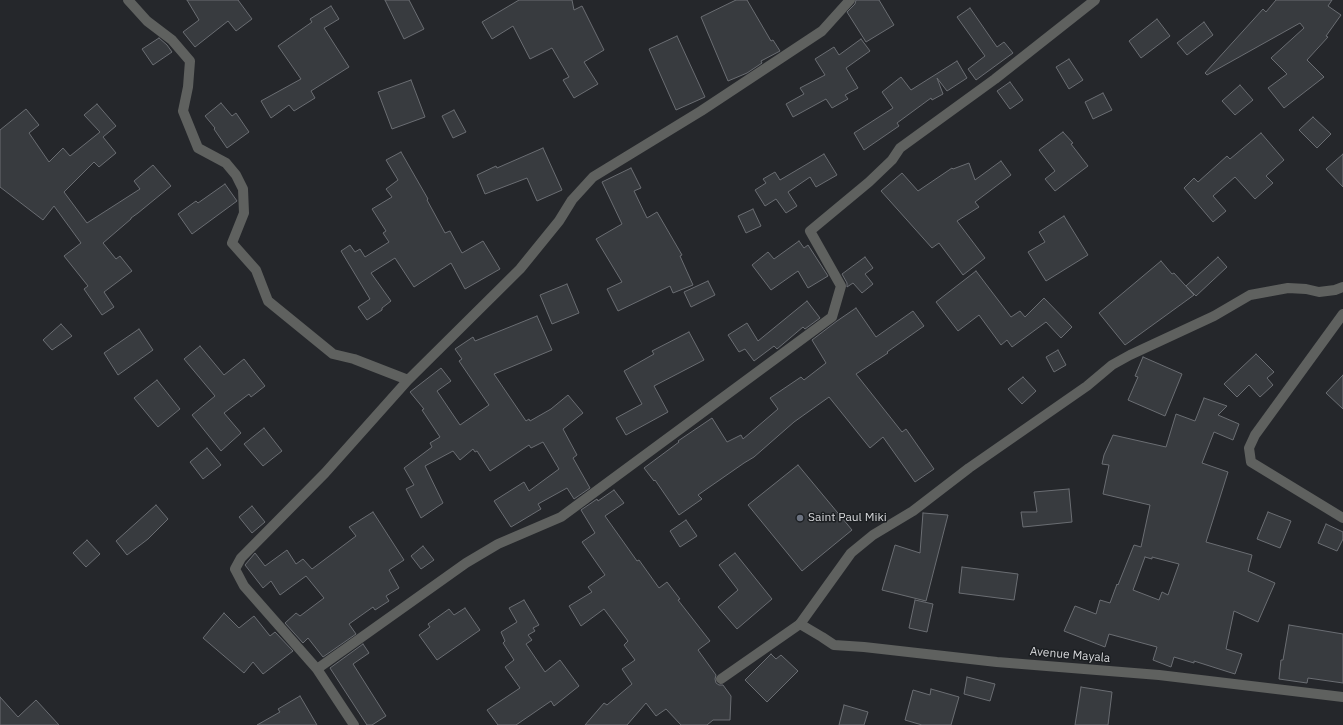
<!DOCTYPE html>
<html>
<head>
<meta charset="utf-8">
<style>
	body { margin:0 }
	canvas { display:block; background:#25272b }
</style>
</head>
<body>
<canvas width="1343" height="725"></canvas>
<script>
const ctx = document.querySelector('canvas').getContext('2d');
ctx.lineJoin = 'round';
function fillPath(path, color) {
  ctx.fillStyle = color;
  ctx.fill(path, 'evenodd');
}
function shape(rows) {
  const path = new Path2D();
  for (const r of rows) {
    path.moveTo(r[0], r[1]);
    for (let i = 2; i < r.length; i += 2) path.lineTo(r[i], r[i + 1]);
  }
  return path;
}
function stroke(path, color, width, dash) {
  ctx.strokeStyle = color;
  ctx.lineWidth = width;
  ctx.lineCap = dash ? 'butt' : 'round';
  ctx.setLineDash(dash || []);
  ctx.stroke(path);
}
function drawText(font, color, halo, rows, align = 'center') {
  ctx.font = font + ' "IBM Plex Sans",sans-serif';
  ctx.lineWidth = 3;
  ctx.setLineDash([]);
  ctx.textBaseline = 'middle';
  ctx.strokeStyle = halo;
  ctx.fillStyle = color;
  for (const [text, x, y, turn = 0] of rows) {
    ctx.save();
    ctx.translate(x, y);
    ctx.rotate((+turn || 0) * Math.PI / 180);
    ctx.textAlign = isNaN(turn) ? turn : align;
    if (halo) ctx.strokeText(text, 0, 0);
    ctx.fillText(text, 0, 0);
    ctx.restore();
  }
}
const building = shape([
	[187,0,238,0,252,19,236,31,228,21,195,47,183,32,199,20,187,0],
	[385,0,409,0,424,29,404,39,385,0],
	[519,0,572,0,574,10,582,6,604,50,584,62,598,84,574,98,563,80,569,77,552,48,530,59,513,26,492,39,482,22,519,0],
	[736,0,747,0,771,41,773,40,780,51,761,61,762,63,747,73,728,81,701,17,736,0],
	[856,0,879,0,894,25,866,42,847,12,855,4,856,0],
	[1276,0,1332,0,1328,6,1341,15,1326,36,1328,37,1307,60,1324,77,1284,108,1268,88,1287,74,1271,58,1304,28,1300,23,1207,75,1205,73,1263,9,1266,12,1276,0],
	[331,6,339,19,324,28,349,67,311,91,315,98,294,111,289,105,271,118,261,101,301,79,278,46,312,22,310,19,331,6],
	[970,8,997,47,1004,42,1013,53,976,80,968,69,985,56,957,17,970,8],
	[1157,19,1170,36,1141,58,1129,41,1157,19],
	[1204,22,1213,35,1187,55,1177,43,1204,22],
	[677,36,705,97,676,110,649,49,677,36],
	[159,38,167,45,172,52,153,65,142,49,159,38],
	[861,39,870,51,846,68,858,88,845,95,848,99,832,108,826,99,793,117,786,104,804,94,800,88,825,75,815,59,834,47,839,55,861,39],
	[1069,59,1083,80,1069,89,1056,67,1069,59],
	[957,61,967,78,947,91,937,78,943,94,932,100,931,98,897,123,899,126,864,150,854,133,893,108,882,92,901,77,911,90,957,61],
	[411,80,425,117,392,129,378,92,411,80],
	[1010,82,1023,100,1010,109,997,91,1010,82],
	[1240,85,1253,100,1235,115,1222,101,1240,85],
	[1103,93,1112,110,1093,119,1085,102,1103,93],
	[221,103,232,116,236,113,249,132,227,148,214,129,215,128,205,116,221,103],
	[97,104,116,126,103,137,116,153,99,167,94,162,64,192,87,223,140,189,134,181,153,165,171,186,138,213,131,218,131,219,103,243,116,259,120,256,132,271,104,292,114,307,102,315,84,289,88,286,64,256,81,243,54,206,43,220,0,187,0,130,26,109,39,125,29,133,49,162,63,148,70,156,100,132,84,115,97,104],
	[454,110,466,132,453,138,442,116,454,110],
	[1313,117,1331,134,1317,148,1299,130,1313,117],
	[1063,132,1073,143,1071,144,1088,166,1055,191,1045,179,1055,171,1039,150,1063,132],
	[1261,133,1284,160,1266,176,1273,183,1255,199,1235,177,1213,196,1226,211,1213,222,1184,188,1194,178,1198,182,1227,156,1230,159,1261,133],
	[543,148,562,190,537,201,527,178,485,194,477,175,496,166,497,168,543,148],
	[401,152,428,199,427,200,445,233,450,231,462,253,483,241,500,269,465,289,451,263,414,287,395,258,371,273,391,301,382,308,382,310,367,320,358,307,370,299,341,251,350,245,355,252,360,249,365,257,389,242,383,233,386,231,372,209,392,197,386,189,398,180,386,160,401,152],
	[824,154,837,175,816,187,810,177,788,192,797,206,786,213,776,199,765,206,755,190,766,183,763,179,775,172,780,180,824,154],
	[1343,154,1343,187,1326,169,1343,154],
	[1001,161,1011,175,975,202,979,207,957,221,985,258,963,275,939,243,932,248,881,191,902,173,918,191,952,168,953,169,969,163,975,180,1001,161],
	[631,168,641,188,634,191,647,218,657,212,682,255,680,256,693,285,673,293,670,286,618,311,607,289,622,282,596,239,622,224,602,182,631,168],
	[225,184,237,201,192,234,178,214,196,201,198,203,225,184],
	[753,209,761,226,746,233,738,216,753,209],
	[1064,216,1088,255,1046,281,1028,252,1045,242,1039,232,1064,216],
	[799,241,804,248,808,245,828,276,808,288,798,271,771,290,752,265,768,252,774,259,799,241],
	[865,257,873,268,865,274,873,284,862,293,853,283,847,287,847,283,842,274,865,257],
	[1218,257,1227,267,1196,296,1186,286,1218,257],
	[1161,261,1172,274,1174,273,1194,295,1125,345,1099,313,1161,261],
	[976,271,1011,317,1020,311,1025,317,1044,298,1072,327,1061,338,1046,322,1012,347,1007,340,1001,345,979,315,958,331,936,302,976,271],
	[708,281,715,295,691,307,684,292,708,281],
	[567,284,579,313,552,324,540,295,567,284],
	[807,301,820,318,805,329,803,327,777,349,774,346,754,361,745,349,739,352,728,335,747,323,758,341,807,301],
	[856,308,876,337,913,311,924,326,887,352,888,353,856,374,902,432,906,429,934,469,915,482,883,437,870,448,829,397,794,422,754,457,744,463,698,495,702,499,679,515,655,480,654,481,644,468,679,442,678,441,712,418,727,442,741,435,743,439,778,409,770,398,801,377,804,380,826,363,812,340,837,321,856,308],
	[537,316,552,350,494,374,526,421,529,419,530,421,551,409,568,395,583,413,563,429,577,455,573,458,590,488,574,499,567,488,538,504,541,509,511,527,494,501,524,482,529,491,559,469,543,442,531,448,529,445,490,471,477,451,475,452,473,449,460,460,453,451,425,466,443,503,421,518,406,489,414,485,404,468,432,447,430,443,440,437,422,410,424,409,410,392,441,368,451,381,437,391,460,425,489,405,459,361,462,359,455,349,473,337,475,341,537,316],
	[61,324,72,336,52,350,43,340,61,324],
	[139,329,153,350,118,375,104,353,139,329],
	[689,332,704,360,654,386,668,412,626,435,616,418,642,404,624,371,654,354,652,351,689,332],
	[200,346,224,375,244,359,265,386,251,397,249,394,224,413,241,433,221,451,192,415,215,396,184,359,200,346],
	[1058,350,1066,365,1054,372,1046,357,1058,350],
	[1256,354,1274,372,1267,378,1273,385,1260,397,1249,385,1237,397,1224,384,1256,354],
	[1143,357,1182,374,1165,416,1128,400,1138,377,1135,376,1143,357],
	[1343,375,1343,409,1326,393,1343,375],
	[1023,377,1036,391,1022,404,1008,389,1023,377],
	[157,380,180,409,158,427,134,398,157,380],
	[1204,398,1227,406,1218,415,1239,424,1233,440,1214,432,1202,463,1228,472,1206,542,1252,555,1248,571,1275,583,1258,622,1234,611,1226,649,1242,654,1235,674,1194,661,1194,663,1174,657,1171,667,1153,660,1157,647,1109,634,1105,647,1064,631,1075,606,1096,614,1100,600,1110,603,1117,584,1118,585,1134,545,1141,547,1150,505,1103,494,1109,465,1102,464,1104,455,1113,435,1166,447,1176,414,1195,421,1204,398],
	[1145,557,1152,559,1152,557,1179,564,1168,595,1162,592,1159,600,1133,590,1145,557],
	[264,428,282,451,263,466,244,444,264,428],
	[207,448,221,465,203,479,190,462,207,448],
	[798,465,852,530,802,571,748,505,798,465],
	[1069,489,1072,522,1023,527,1021,512,1037,512,1034,492,1069,489],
	[614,490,624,503,605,516,637,561,639,560,659,588,667,582,680,599,678,600,710,641,698,650,716,675,715,679,716,683,719,685,723,685,731,696,730,720,713,720,707,725,681,725,666,709,656,716,646,703,627,725,585,725,604,703,607,705,632,684,622,669,635,660,624,645,628,641,604,609,581,626,569,606,592,592,588,587,605,575,582,542,595,533,581,510,597,499,598,501,614,490],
	[156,505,168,519,148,539,127,555,116,541,156,505],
	[252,506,265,522,252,533,239,517,252,506],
	[373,512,404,560,389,570,399,588,386,596,389,601,375,610,373,607,349,624,356,634,323,657,308,638,303,643,285,623,296,613,300,616,324,598,306,576,280,595,271,581,263,588,245,565,255,553,265,566,287,550,296,564,303,559,312,569,356,536,349,527,373,512],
	[1268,512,1291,521,1280,548,1257,539,1268,512],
	[923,513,948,515,926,601,882,590,895,545,920,553,923,513],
	[686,520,697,536,680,547,670,531,686,520],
	[1326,524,1343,532,1343,539,1337,551,1318,543,1326,524],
	[87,540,100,554,86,567,73,553,87,540],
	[423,546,434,560,421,569,411,556,423,546],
	[735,553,772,599,737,629,718,607,738,590,719,565,735,553],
	[962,567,1018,574,1014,600,959,593,962,567],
	[524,600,539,625,533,628,535,631,528,635,532,640,526,644,545,672,560,660,579,686,554,706,551,701,516,725,498,725,487,710,520,688,505,667,514,660,503,643,505,641,501,632,517,622,509,608,524,600],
	[915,600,933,604,927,632,909,628,915,600],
	[465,608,480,630,437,660,419,635,430,627,428,624,449,609,454,615,465,608],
	[224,613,239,628,254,616,270,636,275,632,293,651,263,674,253,662,244,673,203,638,224,613],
	[1289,625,1343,634,1343,683,1308,678,1307,683,1279,679,1281,660,1283,660,1289,625],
	[363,644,369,653,353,664,386,716,372,725,367,725,330,668,363,644],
	[771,654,776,659,781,655,798,671,767,702,745,680,771,654],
	[967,677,995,684,990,701,964,694,967,677],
	[1081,687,1112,692,1108,725,1075,725,1081,687],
	[931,689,959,697,951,725,922,725,905,720,913,690,930,695,931,689],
	[300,696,317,725,257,725,280,712,278,709,300,696],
	[0,697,18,717,36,700,59,725,0,725,0,697],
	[844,705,868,712,864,725,839,725,844,705]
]);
fillPath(building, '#383b3f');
stroke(building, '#6a6d72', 1);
stroke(shape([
	[1343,314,1255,435,1249,448,1251,462,1343,518],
	[721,679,800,624]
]), '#5f615f', 10);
stroke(shape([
	[128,0,147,21,172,40,190,61,188,87,183,111,198,148,226,163,236,175,243,189,244,213,232,243,256,270,268,301,333,354,354,359,408,380],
	[1343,287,1335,290,1319,292,1306,289,1288,288,1250,295,1214,316,1130,355,1112,365,1087,386,969,468,913,511,873,535,851,553,800,624,822,637,834,645,864,647,997,662,1159,675,1343,697],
	[317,669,466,563,498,544,561,517,832,317,841,286,810,231,869,182,892,160,900,148,995,79,1095,0],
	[354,725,317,669,244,586,235,569,241,558,325,473,408,380,520,269,559,221,572,200,593,177,701,111,822,31,850,0]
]), '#5f615f', 10);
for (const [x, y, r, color] of [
	[800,518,4,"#6b7280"]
]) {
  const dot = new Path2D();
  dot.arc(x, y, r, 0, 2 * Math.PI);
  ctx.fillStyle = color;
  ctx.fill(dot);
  stroke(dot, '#1b1e21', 1.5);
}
drawText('12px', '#d5d6d9', '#1b1e21', [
	["Saint Paul Miki",808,518]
], 'left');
drawText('12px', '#d5d6d9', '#1b1e21', [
	["Avenue Mayala",1070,655,5]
]);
</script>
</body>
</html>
